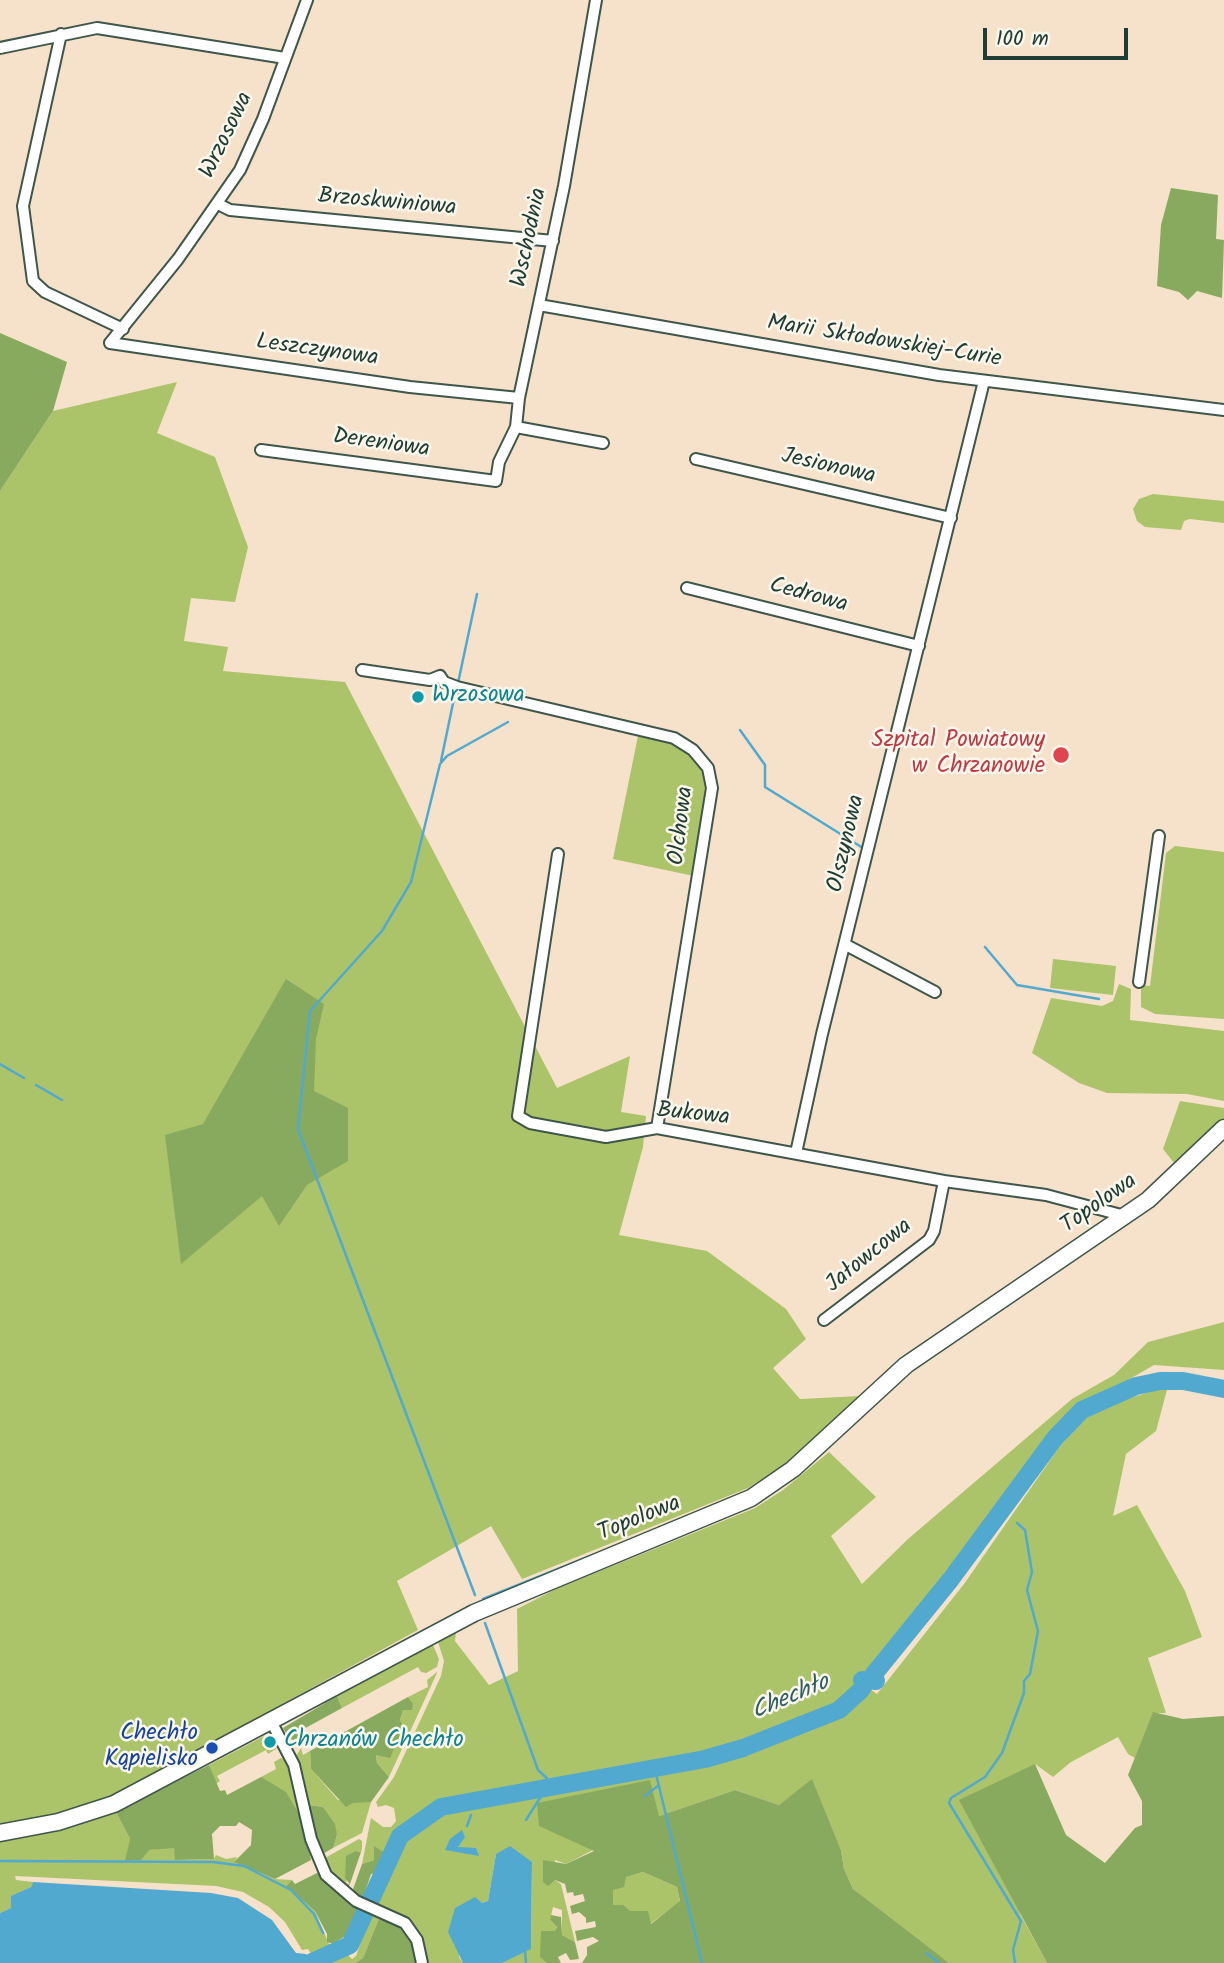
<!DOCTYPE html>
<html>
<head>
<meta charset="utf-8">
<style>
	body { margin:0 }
	#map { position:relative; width:1224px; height:1963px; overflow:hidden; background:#f6e2ca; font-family:Kalam,sans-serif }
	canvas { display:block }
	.scale { position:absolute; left:983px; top:28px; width:145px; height:32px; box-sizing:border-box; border:4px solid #1f3d34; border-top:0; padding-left:9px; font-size:21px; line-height:24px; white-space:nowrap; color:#1f3d34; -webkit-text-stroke:5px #fbf7ec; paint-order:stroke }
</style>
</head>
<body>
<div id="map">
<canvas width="1224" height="1963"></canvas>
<div class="scale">100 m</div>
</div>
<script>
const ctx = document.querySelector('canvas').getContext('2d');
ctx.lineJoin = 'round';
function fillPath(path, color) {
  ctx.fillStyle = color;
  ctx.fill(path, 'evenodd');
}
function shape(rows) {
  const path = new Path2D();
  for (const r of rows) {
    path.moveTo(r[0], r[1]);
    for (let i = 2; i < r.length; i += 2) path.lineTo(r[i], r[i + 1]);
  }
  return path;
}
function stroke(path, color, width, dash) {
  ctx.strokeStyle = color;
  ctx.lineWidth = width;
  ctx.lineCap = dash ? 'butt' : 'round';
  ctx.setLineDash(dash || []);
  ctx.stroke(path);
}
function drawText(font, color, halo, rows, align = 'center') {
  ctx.font = font + ' Kalam,sans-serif';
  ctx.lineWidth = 5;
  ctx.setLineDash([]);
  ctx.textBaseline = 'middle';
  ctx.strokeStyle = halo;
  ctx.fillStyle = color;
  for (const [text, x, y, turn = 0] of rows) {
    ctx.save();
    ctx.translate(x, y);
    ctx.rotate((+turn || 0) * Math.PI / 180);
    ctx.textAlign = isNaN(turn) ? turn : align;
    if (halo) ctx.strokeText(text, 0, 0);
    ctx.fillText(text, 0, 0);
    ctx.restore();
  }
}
fillPath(shape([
	[177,382,157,433,215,457,248,547,235,602,191,598,184,641,228,647,223,671,345,682,557,1088,630,1056,621,1112,646,1116,643,1147,619,1235,707,1251,786,1309,806,1339,773,1368,800,1399,860,1396,798,1456,748,1488,522,1579,491,1526,397,1581,418,1630,194,1752,194,1758,113,1800,0,1829,0,491,53,411],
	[1153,494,1224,501,1224,523,1190,519,1184,521,1181,530,1145,527,1137,521,1133,509,1139,499],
	[638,736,675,745,697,761,708,787,694,876,613,859],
	[1175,846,1224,852,1224,1019,1155,1014,1141,1007,1141,985,1150,986,1166,853],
	[1053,959,1116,966,1113,995,1050,988],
	[1119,984,1131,989,1130,1020,1224,1031,1224,1101,1187,1094,1107,1093,1079,1083,1032,1053,1051,998,1102,1006,1113,1001],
	[1180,1101,1224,1108,1224,1119,1178,1168,1163,1149],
	[1224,1322,1224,1370,1154,1365,1074,1411,892,1646,852,1697,837,1709,727,1749,447,1802,417,1816,398,1834,385,1853,379,1850,374,1854,374,1860,362,1864,371,1818,383,1827,391,1827,396,1821,394,1808,386,1805,378,1807,376,1802,394,1777,441,1676,444,1661,438,1642,456,1632,455,1641,489,1685,518,1671,517,1609,556,1589,755,1508,783,1490,829,1452,876,1497,831,1536,862,1584,908,1539,1072,1399,1114,1375,1148,1342],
	[1168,1386,1156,1431,1126,1454,1113,1516,1137,1505,1185,1591,1202,1637,1148,1658,1166,1713,1153,1713,1135,1758,1128,1754,1118,1737,1071,1762,1053,1777,1035,1764,1020,1914,1047,1963,949,1963,885,1917,853,1889,844,1869,841,1850,812,1780,779,1805,735,1790,659,1816,566,1864,555,1860,555,1880,561,1884,575,1942,562,1935,562,1910,553,1907,550,1920,557,1927,555,1931,541,1931,547,1963,502,1963,531,1948,532,1862,496,1854,488,1901,482,1903,459,1957,463,1963,425,1963,423,1941,414,1924,400,1915,375,1907,387,1879,384,1877,394,1848,412,1828,437,1811,738,1754,839,1714,867,1687,877,1694,964,1584,1060,1446,1093,1410],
	[433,1645,439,1659,437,1667,426,1673,421,1672,418,1667,342,1708,337,1696],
	[437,1672,437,1673,389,1777,377,1763,376,1754,400,1720,403,1710,413,1705,408,1697,428,1687,427,1680],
	[270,1733,278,1744,276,1749,268,1754,266,1750,217,1776,220,1781,216,1784,209,1765],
	[301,1748,303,1755,310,1751,311,1769,338,1800,371,1802,362,1833,333,1848,337,1835,331,1821,323,1807,309,1805,296,1756],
	[281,1758,288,1761,303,1821,261,1777,276,1769,274,1762],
	[116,1812,130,1839,149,1850,174,1847,176,1860,214,1859,216,1855,226,1859,237,1857,235,1862,275,1879,292,1880,286,1886,315,1911,329,1944,333,1944,313,1957,308,1949,302,1950,285,1922,269,1907,243,1892,216,1886,15,1876,16,1880,33,1882,31,1887,12,1896,11,1908,0,1913,0,1842],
	[359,1839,362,1841,362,1849,361,1852,356,1851,346,1883,350,1884,348,1888,334,1879,323,1859],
	[643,1872,677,1887,680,1902,650,1924,613,1905,613,1890,625,1877],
	[371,1913,380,1916,363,1958,355,1963,319,1963,335,1961,346,1953,352,1959,356,1956]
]), '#abc46a');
fillPath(shape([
	[1171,188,1218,195,1216,239,1224,240,1222,298,1197,291,1188,300,1179,292,1157,286,1161,225],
	[0,333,67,362,53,411,0,491],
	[286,979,324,1004,316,1039,314,1091,348,1108,348,1161,307,1185,279,1226,262,1196,181,1264,165,1135,203,1124],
	[337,1696,342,1708,300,1731,302,1736,293,1740,289,1738,283,1728],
	[408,1697,413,1704,412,1710,403,1710,400,1720,403,1727,390,1758,376,1755,377,1763,389,1777,371,1802,353,1803,346,1807,311,1769,310,1751],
	[1153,1712,1183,1719,1224,1716,1224,1963,1047,1963,959,1800,1035,1764,1066,1835,1105,1863,1135,1828,1142,1825,1142,1801,1128,1775],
	[209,1765,220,1791,225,1790,227,1795,261,1777,286,1792,303,1821,311,1860,275,1879,234,1862,251,1845,252,1830,239,1822,236,1826,220,1826,212,1834,214,1859,175,1860,174,1848,149,1850,141,1860,125,1861,130,1839,116,1812],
	[812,1779,841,1850,844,1869,853,1889,949,1963,582,1963,587,1955,587,1947,599,1941,593,1937,577,1941,575,1931,596,1927,595,1921,586,1923,586,1918,579,1912,572,1914,570,1906,585,1901,583,1894,574,1896,573,1892,567,1893,565,1884,555,1880,548,1886,543,1882,543,1860,566,1864,594,1851,539,1826,537,1803,650,1780,659,1816,735,1790,779,1805],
	[643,1872,677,1887,680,1901,651,1924,648,1911,630,1911,623,1905,613,1905,613,1890,624,1887,626,1877],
	[309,1805,323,1807,335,1824,337,1835,333,1848,321,1855],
	[374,1846,385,1853,378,1873,371,1874,362,1901,352,1892,362,1864,374,1860],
	[356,1851,361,1852,350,1884,345,1878,346,1856],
	[319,1872,333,1889,362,1908,350,1933,333,1944,327,1942,327,1934,315,1911,286,1886,292,1880,295,1884],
	[551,1915,561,1917,562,1935,575,1942,579,1959,570,1960,566,1953,558,1957,561,1963,547,1963,540,1957,541,1931,555,1931,557,1927,550,1920],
	[380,1916,408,1933,417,1963,355,1963,363,1958]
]), '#88aa5e');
fillPath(shape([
	[462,1830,465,1837,458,1847,476,1848,479,1856,445,1850,450,1839],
	[510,1846,532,1862,531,1949,502,1963,463,1963,448,1932,455,1908,475,1897,482,1903,488,1901,496,1854],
	[33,1882,211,1893,238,1898,272,1920,296,1953,306,1954,311,1963,0,1963,0,1913,11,1908,11,1896,31,1887]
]), '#52a9cf');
stroke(shape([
	[458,683,477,594],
	[740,730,765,765,765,787,863,848],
	[441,761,456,689],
	[985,947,1017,985,1099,999],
	[0,1064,24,1078],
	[36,1085,62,1100],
	[1014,1487,1016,1491],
	[1015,1492,1018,1497],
	[475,1595,298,1129,310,1011,382,931,411,882,440,764,447,756,508,722],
	[483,1599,588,1557],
	[485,1623,538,1770,554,1785],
	[655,1770,702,1963],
	[645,1796,659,1785],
	[474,1808,476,1800],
	[526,1820,547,1787],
	[467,1826,471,1815],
	[0,1861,213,1862,244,1866,291,1890,314,1914,323,1933],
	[525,1951,526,1963],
	[926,1953,939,1963],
	[1015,1963,1013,1950,1021,1921,949,1803,951,1798,985,1777,1002,1753,1024,1693,1024,1681,1030,1674,1038,1631,1027,1590,1032,1572,1025,1530,1017,1523]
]), '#52a9cf', 2.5);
stroke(shape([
	[310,1963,350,1945,400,1836,441,1807,705,1759,743,1748,839,1710,861,1690,864,1685,862,1680,876,1681,874,1674,951,1579,1055,1438,1082,1410,1136,1386,1160,1381,1183,1381,1224,1389]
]), '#52a9cf', 18);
const street = shape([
	[61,34,23,206,33,281,45,292,123,329],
	[0,48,97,28,285,58],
	[218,204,230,210,553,241],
	[539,305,939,375,1224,410],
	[110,343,410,387,519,398],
	[110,343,178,259,240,170,263,119,307,0],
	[516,427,603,443],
	[261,450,496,481,499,462,516,427,519,398,564,186,596,0],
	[696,459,951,518],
	[687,588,919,646],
	[362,670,430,680,440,676,444,682,457,687,674,738,693,750,708,768,712,788,657,1128],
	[558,854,518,1116,530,1123,606,1137,657,1128,944,1181,1046,1195,1125,1216],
	[846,945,935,992],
	[1139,982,1159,836],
	[796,1153,822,1034,984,381],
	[824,1320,929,1240,934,1231,944,1181],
	[272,1723,294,1765,311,1839,326,1875,356,1901,405,1923,417,1940,422,1963]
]);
const secondary = shape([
	[0,1833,58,1822,114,1804,474,1613,751,1498,793,1469,906,1365,1148,1200,1224,1128]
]);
stroke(street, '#3f564a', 14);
stroke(secondary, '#3f564a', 19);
stroke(street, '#fff', 10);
stroke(secondary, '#fff', 16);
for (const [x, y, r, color] of [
	[418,697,7,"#0f9aa8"],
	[1061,755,9,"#e0444e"],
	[270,1742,7,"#0f9aa8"],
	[212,1748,7,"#1a4fb4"]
]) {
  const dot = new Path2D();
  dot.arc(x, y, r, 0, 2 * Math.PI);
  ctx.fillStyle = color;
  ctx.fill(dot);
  stroke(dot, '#fbf7ec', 2.5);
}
drawText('23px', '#1f3d34', '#fbf7ec', [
	["Wrzosowa",228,136,-64],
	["Brzoskwiniowa",387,204,5],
	["Wschodnia",531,238,-78],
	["Marii Skłodowskiej-Curie",884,343,9],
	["Leszczynowa",317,352,8],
	["Dereniowa",381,445,8],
	["Jesionowa",828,468,13],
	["Cedrowa",808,597,15],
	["Olchowa",683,826,-83],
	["Olszynowa",848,844,-77],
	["Bukowa",693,1116,6],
	["Topolowa",1100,1205,-35],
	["Jałowcowa",870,1257,-39],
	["Topolowa",640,1520,-22]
]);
drawText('23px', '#0d838f', '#fbf7ec', [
	["Wrzosowa",432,697],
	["Chrzanów Chechło",284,1742]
], 'left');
drawText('23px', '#be3a42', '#fbf7ec', [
	["Szpital Powiatowy",1045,742],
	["w Chrzanowie",1045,768]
], 'right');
drawText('23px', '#164399', '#fbf7ec', [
	["Chechło",198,1735],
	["Kąpielisko",198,1761]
], 'right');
drawText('italic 24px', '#2e5d62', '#fbf7ec', [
	["Chechło",791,1699,-23]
]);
</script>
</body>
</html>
